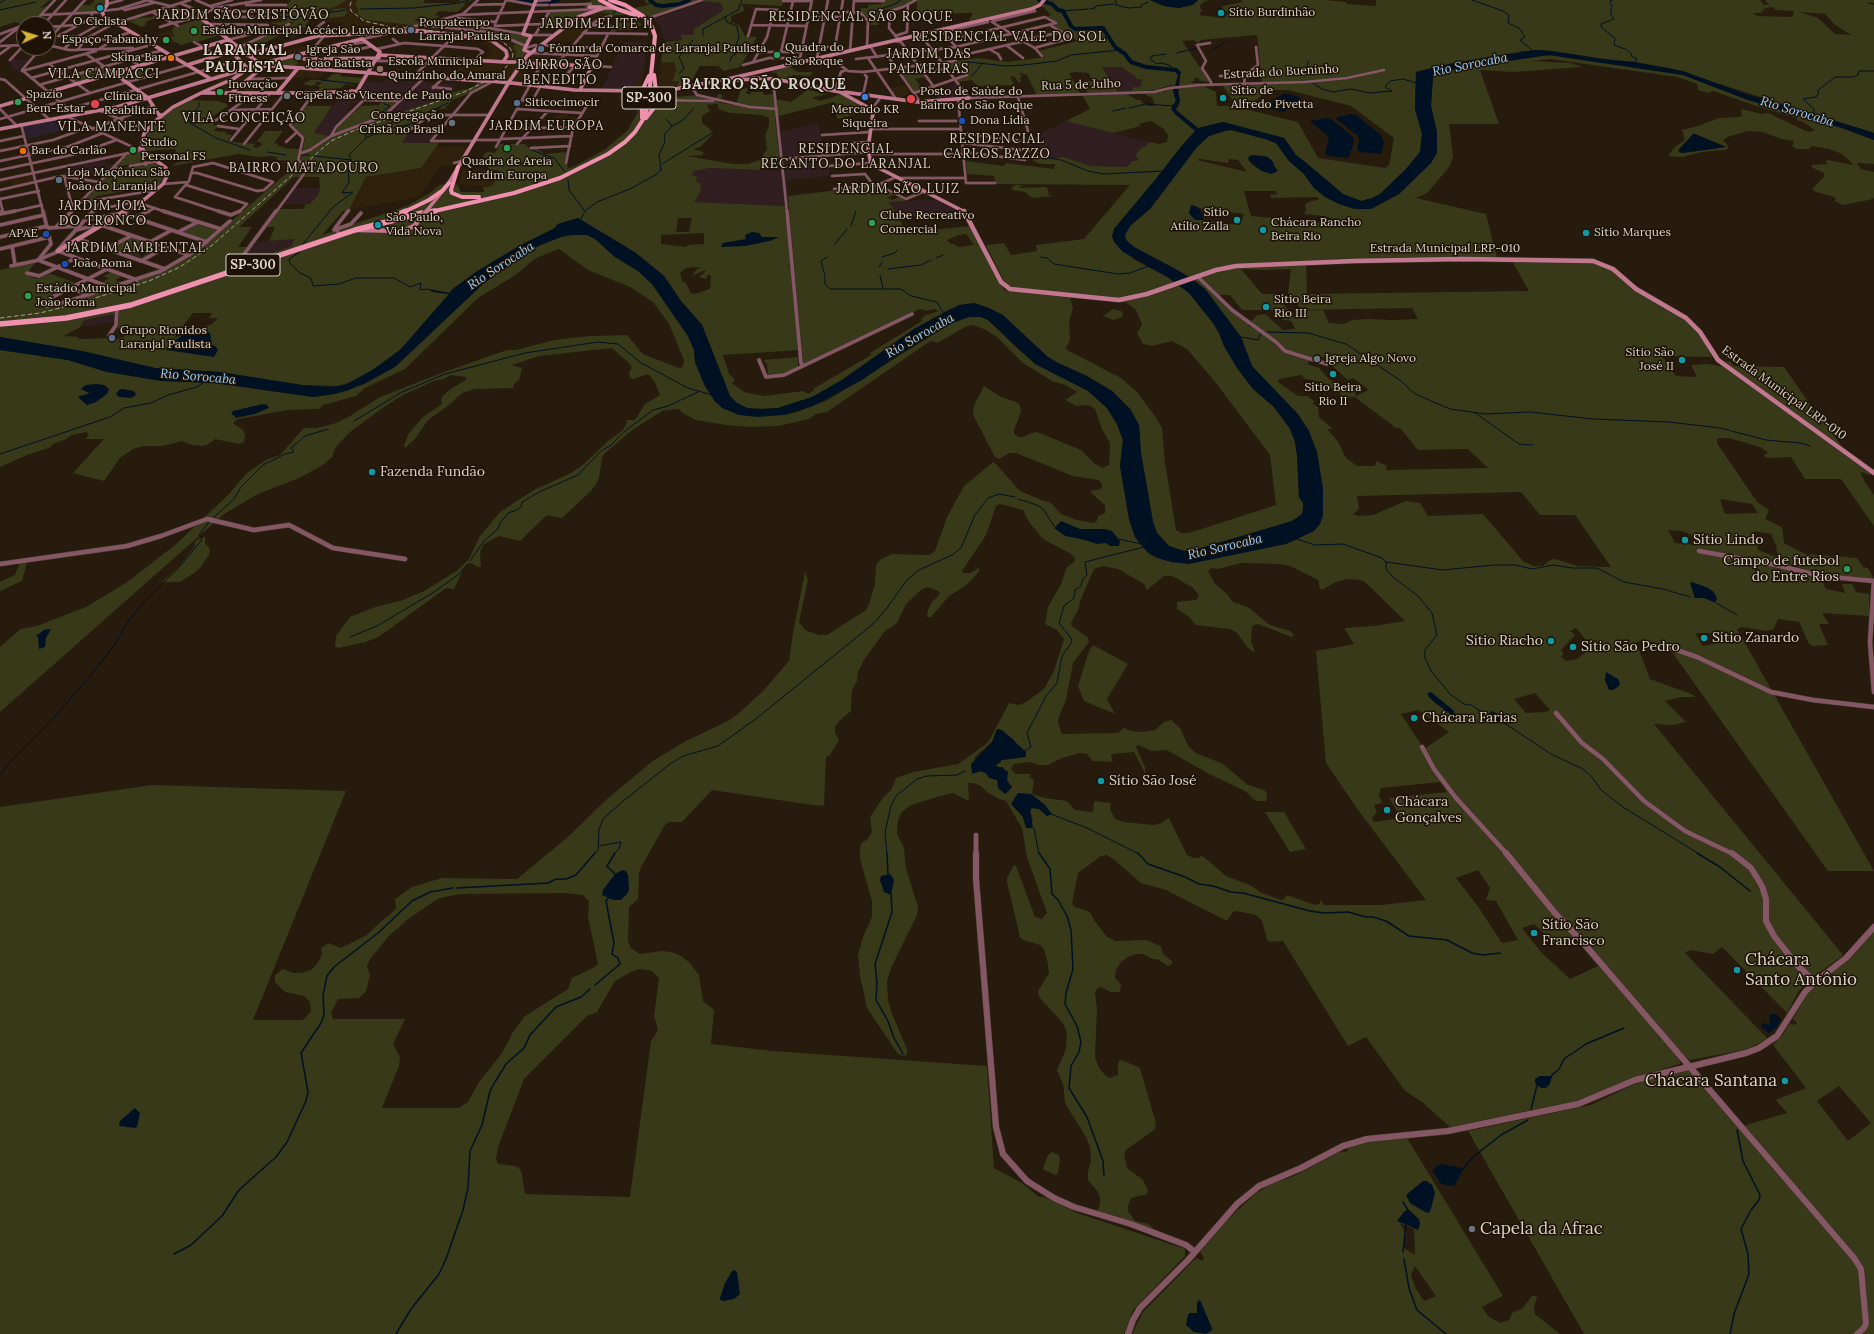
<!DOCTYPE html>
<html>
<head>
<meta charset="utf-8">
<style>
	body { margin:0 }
	#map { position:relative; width:1874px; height:1334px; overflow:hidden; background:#261b0d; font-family:Lora,serif }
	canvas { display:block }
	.north { position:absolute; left:16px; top:16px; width:40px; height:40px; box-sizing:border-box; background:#1d1205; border:1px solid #695f54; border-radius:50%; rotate:86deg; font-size:11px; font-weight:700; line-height:16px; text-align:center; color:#dad3ca }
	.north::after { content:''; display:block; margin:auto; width:14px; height:18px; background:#d7b434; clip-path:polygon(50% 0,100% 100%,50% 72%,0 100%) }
</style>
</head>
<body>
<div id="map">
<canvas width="1874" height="1334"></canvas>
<div class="north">N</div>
</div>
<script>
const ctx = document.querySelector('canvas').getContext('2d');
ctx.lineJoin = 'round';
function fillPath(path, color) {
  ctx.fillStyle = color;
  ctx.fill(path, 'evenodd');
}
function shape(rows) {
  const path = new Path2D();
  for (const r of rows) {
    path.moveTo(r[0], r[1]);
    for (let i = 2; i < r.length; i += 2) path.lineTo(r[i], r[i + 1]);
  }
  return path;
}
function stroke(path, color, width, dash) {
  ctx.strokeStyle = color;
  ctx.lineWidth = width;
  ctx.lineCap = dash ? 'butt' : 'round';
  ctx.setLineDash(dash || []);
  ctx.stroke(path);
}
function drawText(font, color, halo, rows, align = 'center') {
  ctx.font = font + ' Lora,serif';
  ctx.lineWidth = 3;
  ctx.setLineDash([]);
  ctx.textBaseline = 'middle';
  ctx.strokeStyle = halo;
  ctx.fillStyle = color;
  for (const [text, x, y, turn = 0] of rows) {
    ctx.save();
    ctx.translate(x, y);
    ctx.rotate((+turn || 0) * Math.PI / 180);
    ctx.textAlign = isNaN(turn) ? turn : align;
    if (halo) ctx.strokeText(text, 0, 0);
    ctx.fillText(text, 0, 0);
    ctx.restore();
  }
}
fillPath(shape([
	[347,0,357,0,355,4,358,8,358,14,370,21,478,32,503,38,516,45,515,49,516,58,514,63,519,64,507,82,480,82,499,71,495,71,481,72,477,77,472,77,470,79,465,79,472,72,461,71,454,78,449,78,460,67,457,66,462,60,486,58,493,51,487,45,479,45,492,40,503,46,508,51,511,51,504,44,487,36,484,38,417,29,354,33,332,31,343,23,323,21,293,20,270,23,280,12,315,13,337,6],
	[596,11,611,14,600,18,588,27,574,42,548,41,576,20],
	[171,30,176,32,173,33,175,36,151,42,145,38],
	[291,30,257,46,263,50,259,52,263,55,325,42,323,45,320,45,318,49,319,52,323,52,323,55,342,52,343,54,350,53,352,50,356,50,355,53,359,53,350,65,344,64,338,71,327,70,317,79,307,78,308,76,304,78,290,78,288,76,279,76,281,74,272,73,274,71,257,72,248,79,258,80,253,85,258,86,252,92,207,92,222,84,207,75,218,72,217,70,231,68,227,64,223,65,219,61,223,60,220,58,224,56,216,52,222,51,219,49,223,47,211,50,207,47,227,41,235,43,248,39,251,43],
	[531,54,552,55,544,63,524,62],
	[661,62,675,63,678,68,672,81,679,81,677,88,668,89,668,86,659,86],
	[522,64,541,64,537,69,530,70,536,70,535,72,526,71,525,73,533,74,529,75,523,83,511,82],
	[644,67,639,99,617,100,622,91,631,90],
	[906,85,913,96,896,97,890,88],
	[561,113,568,113,566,116,577,118,574,122,541,122,544,119,552,119,555,116,558,116],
	[436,146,468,147,460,161,452,165,440,167,419,197,349,210,366,177,421,168],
	[462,170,499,170,493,185,488,187,459,184],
	[32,175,34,181,13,186,11,182,0,185,0,182]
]), '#30210d');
fillPath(shape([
	[705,2,721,3,723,10,697,28,693,35,683,40,664,40,660,26,653,19],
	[299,26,311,29,322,34,312,32,291,38,283,33],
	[624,42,648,42,644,67,631,90,601,90],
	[12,60,29,60,18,70,21,72,18,72,9,66,13,65,9,63],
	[1118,66,1142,79,1140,87,1130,92,1118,92,1102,67],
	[386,80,429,82,428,83,435,84,456,84,444,98,385,117,383,116,396,103,368,99,373,92,368,90,359,90,364,81,383,82],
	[956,84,966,97,939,99,935,92],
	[340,96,362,101,360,104,351,103,349,105,351,106,346,111,356,111,340,124,333,134,329,136,314,133],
	[775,117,780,117,781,132,818,123,823,144,797,146,798,152,824,150,830,176,787,180,789,206,694,202,695,181,698,177,692,175,694,171,710,168,781,171],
	[1066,121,1113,133,1150,142,1136,156,1139,159,1137,162,1127,167,1108,167,1091,166,1063,157,1052,159,1022,143],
	[436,133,427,143,401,143,406,135],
	[104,158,106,162,104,163,114,164,102,176,94,175,88,179,63,175,85,162],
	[296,188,320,188,318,195,310,204,285,204],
	[939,199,964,213,900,218,888,202],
	[294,239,293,246,252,260,241,261,255,242],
	[115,314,115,322,80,327,84,320]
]), '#311e21');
fillPath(shape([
	[49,120,69,129,27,139,23,125]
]), '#2a202e');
fillPath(shape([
	[0,0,54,0,48,1,40,8,49,6,31,22,24,25,15,22,0,27],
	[95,0,105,0,106,4,101,11,75,12,81,5,90,5],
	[291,0,347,0,337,6,317,13,319,15,330,12,335,9,346,8,347,14,342,17,324,18,301,17,311,20,305,25,307,28,297,27,264,43,246,49,245,51,241,48,293,23,291,22,282,26,270,23,281,22,284,19,274,18,281,14,280,12],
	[357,0,425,0,423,3,453,3,461,1,459,0,473,0,464,3,465,5,457,12,439,11,435,15,440,16,434,20,417,19,414,21,488,28,508,33,527,36,529,37,523,51,526,53,519,61,515,62,516,52,513,46,516,44,491,34,366,20,358,14,358,8,355,4],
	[592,0,618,0,634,8,648,5,644,0,784,0,782,6,743,4,741,5,744,8,744,11,731,16,731,22,739,25,745,36,757,37,740,67,724,71,718,66,700,66,689,85,677,88,679,81,672,81,677,69,675,68,675,63,661,62,664,42,682,40,681,35,693,35,694,29,721,12,723,9,721,3,698,1,649,17,634,8,624,12,630,14,612,16,613,15,597,11,608,5,575,16,559,27,542,27,551,11,582,10,586,5,586,3],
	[882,0,914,0,901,7,880,11,878,25,870,25,871,22,861,12,861,8,868,8,868,5,881,4],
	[917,0,1150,0,1164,6,1179,8,1198,0,1213,0,1205,1,1200,5,1200,8,1202,10,1199,15,1224,18,1229,12,1221,10,1223,6,1243,2,1241,0,1325,0,1345,2,1347,4,1376,6,1376,0,1760,0,1764,5,1769,5,1765,0,1874,0,1874,133,1669,68,1542,50,1524,51,1453,63,1416,72,1415,109,1422,134,1420,152,1406,169,1380,194,1372,198,1361,201,1343,194,1296,155,1284,138,1223,122,1199,129,1175,110,1180,104,1178,88,1203,86,1216,92,1217,106,1228,106,1237,110,1245,108,1241,103,1236,103,1233,101,1223,86,1262,83,1257,35,1201,40,1198,43,1193,40,1182,41,1210,82,1200,81,1198,78,1194,78,1195,81,1191,81,1192,83,1198,83,1199,85,1179,86,1180,76,1177,69,1174,69,1178,73,1175,86,1170,85,1156,90,1131,92,1134,87,1140,87,1142,79,1136,79,1135,76,1121,67,1102,67,1118,92,1088,94,1083,81,1092,81,1089,73,1077,72,1069,73,1081,94,1037,96,1027,75,1021,73,1019,74,1022,75,1020,78,1021,82,1018,82,1015,77,1010,76,1014,85,977,86,972,80,958,82,957,79,968,75,962,68,949,69,946,64,961,60,978,58,1008,62,1045,57,1039,51,1078,41,1053,26,1057,23,1047,16,1051,15,1042,6,1039,5,973,22,969,20,973,13,917,14],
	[1772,7,1776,10,1793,11,1794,13,1792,17,1757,16,1753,13,1762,13,1761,11,1766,11,1762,9],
	[1800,12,1825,14,1834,24,1851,35,1835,34,1818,18],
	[1268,90,1288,90,1351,106,1394,138,1389,165,1385,168,1318,158,1298,122,1245,109],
	[155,15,159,17,145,22,147,24,142,27,130,22,135,18,152,17],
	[199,19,221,35,197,42,195,41,181,45,176,42,168,42,174,41,171,38,166,38,175,36,172,33,175,32,171,30,174,29,172,28],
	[617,19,636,19,642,25,631,30,617,30,614,33,609,33],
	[306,54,295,66,268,64,270,63],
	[1554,55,1683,75,1748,100,1845,129,1874,140,1874,164,1857,163,1861,169,1874,172,1874,198,1869,200,1842,205,1835,201,1836,199,1834,197,1816,192,1812,189,1824,177,1824,173,1813,168,1811,167,1812,165,1828,164,1825,161,1828,160,1852,165,1853,164,1842,154,1829,149,1812,146,1809,149,1796,149,1792,146,1794,141,1781,139,1763,132,1748,131,1727,137,1723,141,1727,144,1728,149,1724,150,1702,152,1682,157,1668,156,1674,148,1685,140,1682,130,1698,126,1719,118,1740,117,1742,115,1741,110,1742,109,1761,114,1768,113,1804,130,1810,132,1815,130,1803,122,1797,120,1797,118,1756,106,1716,92,1712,91,1709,93,1698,90,1697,84,1677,77,1550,59,1532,61,1571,63,1582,67,1513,72,1480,70,1499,124,1449,124,1453,156,1450,166,1427,193,1416,198,1486,214,1497,258,1341,260,1339,258,1337,258,1337,261,1238,265,1190,277,1134,247,1126,240,1125,235,1130,226,1150,209,1197,147,1209,136,1229,130,1265,139,1276,143,1289,161,1304,174,1314,188,1325,197,1339,204,1355,209,1371,209,1399,194,1431,163,1437,131,1431,106,1433,77,1435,74,1439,72,1530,57],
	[1693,134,1695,134,1726,147,1680,153,1678,150],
	[1252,155,1265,156,1273,162,1276,172,1273,173,1262,171,1251,164],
	[1200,159,1228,163,1229,159,1238,160,1247,172,1197,160],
	[1244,191,1276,191,1277,194,1270,195,1271,198,1317,197,1319,199,1306,203,1305,205,1306,210,1304,214,1325,216,1337,221,1341,225,1251,216],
	[1198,207,1199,208,1244,214,1240,225,1194,219,1189,213],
	[788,66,798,72,813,72,810,76,794,75,786,78,778,77,778,75,776,73,770,72,778,70,777,68],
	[150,67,152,69,145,74,147,76,128,82,119,75],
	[104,68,104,69,107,70,106,71,110,73,78,83,69,77],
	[907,68,912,75,922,73,925,77,915,79,923,90,914,91,899,69],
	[333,74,341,74,340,76,363,78,359,85,345,84,341,88,326,89,323,92,316,92,321,87,317,87,322,82,316,82,315,83,318,84,311,86,303,84,310,80,326,80],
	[480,82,490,82,470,93,452,100,444,109,438,108,433,114,409,129,410,130,402,143,439,143,421,168,366,177,349,210,343,211,322,235,407,206,430,193,440,185,446,184,448,180,453,179,452,184,458,185,461,192,484,192,483,187,488,187,493,185,499,170,487,170,489,165,487,163,488,159,482,157,487,152,495,153,500,144,525,144,529,148,536,148,544,154,567,152,564,163,568,165,567,169,577,165,604,150,627,131,637,114,640,92,641,119,646,119,657,102,678,100,668,98,695,95,716,99,718,94,721,94,723,96,719,100,726,102,718,102,720,103,736,105,741,89,748,88,746,94,751,94,751,92,763,92,764,95,774,94,775,99,791,102,807,90,827,94,812,98,820,101,842,94,870,110,838,119,835,113,829,108,838,106,834,102,775,117,780,164,763,163,760,170,710,168,694,171,692,175,698,177,695,181,700,183,701,190,694,202,785,206,786,213,783,215,786,215,790,264,787,267,791,266,800,350,723,355,729,374,735,380,732,383,744,392,764,396,803,391,808,394,814,390,813,389,871,355,870,353,922,321,921,319,926,315,939,311,934,309,926,311,920,309,809,363,803,363,788,196,839,190,840,194,844,194,843,189,878,187,894,195,887,198,890,199,892,200,900,197,907,201,888,202,900,218,905,233,905,228,919,227,920,231,972,226,1004,290,1070,298,1073,308,1069,321,1070,340,1066,348,1067,350,1121,378,1137,392,1157,419,1162,428,1165,463,1176,530,1181,533,1189,533,1276,505,1270,455,1216,383,1187,349,1172,341,1152,346,1143,344,1137,333,1142,325,1136,310,1127,303,1121,302,1130,300,1011,287,1005,283,986,245,1004,243,1011,255,1037,251,1036,245,1084,239,1130,185,995,184,994,176,967,174,966,161,1004,166,1006,163,1054,169,1055,164,1040,164,1032,160,1030,155,1036,150,1052,159,1063,157,1091,166,1127,167,1132,161,1137,161,1139,159,1135,156,1141,148,1145,147,1150,142,1159,144,1167,142,1168,135,1164,129,1151,121,1139,124,1141,126,1113,133,1066,121,1090,109,1083,96,1127,94,1137,100,1141,100,1142,103,1146,104,1147,106,1155,106,1152,97,1147,96,1145,93,1164,92,1173,88,1176,101,1172,106,1175,114,1196,131,1184,143,1155,180,1114,229,1133,259,1169,278,1189,293,1213,323,1219,333,1224,346,1237,368,1253,389,1274,407,1290,429,1295,442,1297,455,1299,497,1303,503,1303,508,1302,514,1298,518,1280,526,1194,550,1184,551,1169,546,1157,533,1153,522,1141,453,1139,425,1130,409,1112,391,1085,375,1058,363,1048,357,989,308,974,303,950,309,914,329,842,380,812,397,778,408,754,409,747,408,737,403,730,396,702,325,681,301,664,276,636,253,578,218,558,224,555,228,519,246,476,272,452,289,450,293,429,289,433,292,449,294,410,340,400,350,374,369,352,382,337,386,302,385,220,372,155,368,82,351,0,337,0,270,36,262,26,274,37,279,48,273,76,283,38,303,37,307,41,308,74,301,145,278,174,266,197,251,296,165,297,163,291,164,290,161,277,160,277,157,270,156,260,157,238,154,173,166,172,165,181,161,174,157,173,153,176,151,175,149,148,151,146,149,144,142,150,128,167,113,188,100,218,101,227,104,228,106,204,122,218,126,214,131,227,132,225,134,232,135,228,140,232,142,255,144,253,147,257,148,262,145,260,142,256,142,265,131,283,131,274,143,278,144,278,146,284,147,283,148,300,149,296,162,307,166,301,177,294,177,239,227,252,227,238,247,248,247,235,266,292,246,294,239,269,241,275,227,266,227,280,209,303,209,306,204,310,204,318,195,320,188,319,177,304,177,311,166,309,163,300,161,305,139,292,125,305,106,332,106,314,133,329,136,333,134,340,124,361,106,379,105,383,101,396,102,383,116,385,117,444,98,448,93,471,88],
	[718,104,718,109,730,113,761,115,769,118,769,126,765,135,767,149,763,155,762,159,748,164,733,164,687,156,702,155,704,152,693,149,700,147,713,134,709,128,702,123,702,116,710,111,707,105],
	[678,218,692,218,689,232,676,232],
	[704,233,704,244,688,245,686,247,661,244,661,235],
	[966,234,974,245,958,247,954,244,951,244,947,240,959,235],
	[701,267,696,270,692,276,705,270,705,272,699,277,706,279,708,275,711,275,710,289,695,294,691,293,686,283,682,281,680,273,686,268],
	[119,313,118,329,126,327,124,337,108,341,108,338,86,339,78,339,79,337,64,336,80,327,84,320],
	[193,313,212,313,209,318,218,318,212,324,174,338],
	[140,152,143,162,115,167,128,154],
	[157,162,164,171,163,178,159,185,97,196,93,201,82,202,112,170],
	[1015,185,1022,185,1023,186,1019,187,1020,188,1047,187,1049,195,1054,196,1032,198,1025,192,1012,190,1011,188],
	[199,223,218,229,205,240,182,232],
	[571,235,587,235,595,239,615,257,638,271,652,284,688,336,694,350,695,362,705,386,716,403,784,415,797,412,828,400,952,323,969,317,981,317,988,320,1021,352,1088,391,1107,408,1117,424,1123,440,1120,466,1129,519,1135,537,1143,547,1157,558,1264,547,1286,544,1298,539,1320,524,1323,515,1323,488,1258,373,1252,366,1241,337,1205,289,1193,279,1220,271,1237,268,1306,265,1307,294,1529,291,1512,261,1593,263,1610,270,1634,289,1682,317,1701,337,1712,357,1662,356,1676,376,1697,377,1691,365,1708,364,1725,367,1723,361,1731,362,1734,366,1784,367,1819,417,1823,421,1837,427,1838,429,1832,429,1831,431,1843,448,1871,473,1870,475,1860,472,1865,482,1874,495,1874,526,1841,479,1805,479,1791,457,1769,458,1765,457,1764,455,1768,453,1766,451,1760,447,1729,438,1720,438,1717,439,1717,443,1757,502,1769,510,1765,519,1782,527,1784,543,1805,554,1857,558,1863,567,1868,568,1873,577,1872,579,1820,575,1791,564,1791,567,1755,559,1793,569,1802,574,1820,576,1826,589,1845,593,1842,584,1852,584,1856,592,1869,594,1869,616,1822,613,1829,624,1819,624,1828,645,1814,646,1809,644,1799,622,1778,619,1774,629,1766,631,1742,627,1737,629,1874,871,1828,871,1667,645,1646,641,1636,642,1650,679,1694,695,1695,697,1682,697,1665,701,1686,722,1673,725,1654,724,1843,955,1815,976,1810,976,1809,980,1798,992,1787,1013,1722,947,1713,954,1690,950,1685,953,1768,1039,1744,1050,1690,1060,1681,1054,1676,1056,1680,1061,1680,1064,1633,1078,1581,1100,1450,1127,1422,1102,1405,1091,1366,1037,1348,1046,1283,941,1270,942,1267,940,1262,921,1256,915,1236,911,1232,913,1227,921,1166,890,1141,883,1112,858,1106,855,1101,856,1078,873,1072,904,1075,907,1090,912,1094,920,1107,937,1116,941,1146,940,1161,946,1163,954,1172,961,1172,964,1168,966,1157,959,1153,959,1143,954,1136,954,1128,957,1121,962,1116,970,1115,978,1121,984,1120,992,1111,992,1101,987,1097,989,1095,993,1097,1008,1095,1057,1099,1068,1106,1076,1110,1078,1118,1075,1118,1065,1119,1061,1122,1060,1140,1068,1156,1123,1155,1129,1126,1150,1124,1154,1127,1168,1143,1180,1148,1190,1147,1194,1131,1198,1128,1206,1128,1211,1135,1221,1149,1224,1154,1229,1096,1212,1100,1205,1100,1198,1098,1192,1088,1180,1088,1171,1091,1162,1090,1147,1086,1137,1065,1103,1063,1084,1057,1070,1066,1049,1067,1032,1062,1022,1039,997,1038,991,1049,973,1048,964,1044,949,1040,945,1023,940,1020,937,1007,882,1007,878,1014,865,1016,866,1035,917,1042,919,1045,915,1047,913,1027,857,1022,828,1006,801,999,799,987,792,981,786,973,783,968,783,969,801,953,793,937,797,911,805,902,812,898,820,897,834,904,848,906,868,918,907,917,915,891,968,887,982,888,1000,892,1014,907,1049,907,1054,904,1056,898,1054,867,1008,860,976,858,955,863,937,872,917,872,901,860,859,860,847,862,842,867,840,872,832,870,817,883,798,891,790,896,778,913,772,958,764,985,745,990,739,1009,703,1019,705,1026,702,1044,689,1054,671,1064,639,1057,630,1045,624,1048,607,1061,584,1067,567,1074,562,1075,558,1071,554,1043,539,1029,522,1023,510,1000,504,996,506,986,535,962,571,964,573,970,573,979,568,979,571,977,574,965,586,949,596,931,617,927,617,928,610,931,603,940,594,938,591,928,587,922,589,906,604,897,623,885,631,864,660,858,672,857,681,852,690,851,711,839,721,835,727,835,733,839,740,830,755,826,757,824,805,819,806,712,790,682,822,669,822,665,825,641,867,639,873,638,899,629,907,628,941,631,948,640,954,662,951,672,952,681,956,690,963,699,975,703,1001,714,1010,711,1044,773,1051,987,1066,994,1168,1022,1183,1039,1197,1044,1197,1077,1213,1185,1249,1185,1256,1133,1310,1124,1334,0,1334,0,807,152,785,346,791,253,1020,303,1020,311,1011,310,1002,304,996,285,992,275,982,275,975,283,969,293,973,301,973,311,970,317,964,322,954,321,948,328,943,341,948,367,935,377,925,396,909,395,899,412,887,442,878,517,879,569,836,607,799,654,760,686,741,728,721,739,713,764,690,789,661,793,633,805,571,808,580,799,622,805,630,819,635,827,635,866,610,869,604,875,584,876,565,881,559,892,554,929,555,935,551,947,517,964,486,993,462,996,464,1020,491,1044,501,1050,502,1061,514,1077,520,1093,523,1097,521,1098,516,1105,513,1105,505,1091,493,1091,491,1101,489,1102,485,1099,480,1073,476,1016,453,1010,453,999,459,995,457,973,415,974,405,984,386,1001,397,1016,402,1020,405,1021,412,1014,430,1014,434,1019,437,1023,437,1032,433,1037,432,1081,450,1094,463,1102,468,1109,465,1110,443,1102,429,1095,409,1088,405,1076,406,1065,400,1077,392,1065,385,1052,381,1023,363,997,337,986,330,973,325,967,326,937,343,932,341,926,344,827,412,816,414,809,419,778,426,748,427,726,425,696,420,684,414,679,409,662,411,631,431,604,454,602,458,599,478,596,484,591,491,562,518,547,515,520,541,499,536,484,544,480,552,481,566,479,567,470,563,463,570,454,589,446,588,380,636,366,642,338,648,335,646,336,636,350,617,375,607,403,600,424,591,458,570,469,559,480,536,500,512,534,490,571,473,584,464,608,441,623,430,627,423,627,420,635,420,645,404,660,395,654,381,648,374,633,379,630,378,629,372,632,368,630,364,612,348,539,356,512,365,522,368,519,380,514,384,513,388,475,389,462,393,449,405,428,420,415,439,405,448,404,445,409,433,423,417,442,404,441,398,449,390,466,380,466,377,451,375,444,379,434,381,403,395,384,407,350,432,335,448,332,457,323,465,299,478,258,494,224,514,0,712,0,647,3,644,21,629,37,626,86,607,126,583,175,545,228,495,247,473,266,460,280,455,304,428,317,428,336,423,350,416,380,397,447,371,507,350,516,350,554,340,590,336,627,335,643,354,679,368,683,367,684,360,669,324,653,302,630,287,588,270,559,249,536,258,514,276,478,298,405,369,365,388,356,396,323,405,319,409,288,410,238,419,233,423,243,430,245,435,244,442,239,444,215,439,207,445,203,446,192,445,182,441,163,446,144,446,133,449,120,458,104,481,73,473,104,439,86,439,89,434,86,432,72,435,64,440,53,444,49,448,29,454,0,467,0,350,68,360,107,372,162,381,215,383,313,397,334,394,395,367,484,283,538,246,561,237],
	[1241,269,1264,270,1291,269,1288,294,1291,294,1302,310,1412,308,1418,319,1393,320,1369,319,1352,320,1344,324,1329,323,1323,310,1297,311,1298,317,1280,317,1283,320,1291,321,1295,329,1283,330,1265,314,1257,315,1251,322,1278,341,1284,349,1302,357,1301,358,1284,353,1272,340,1252,327,1248,326,1249,322,1218,295,1230,295,1242,310,1288,310,1277,294,1262,294],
	[1314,356,1334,358,1334,360,1337,360,1332,366,1348,380,1353,378,1369,390,1355,396,1355,393,1360,389,1353,384,1344,387,1339,385,1329,379,1319,368,1307,364],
	[1301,375,1305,379,1322,382,1329,388,1334,388,1341,393,1340,396,1342,398,1355,397,1396,428,1400,428,1418,450,1468,449,1488,468,1386,470,1387,466,1376,461,1375,466,1357,466,1346,458,1337,440,1327,429,1333,429,1319,417,1318,407,1313,404,1314,401,1307,396,1298,396,1278,382,1279,379],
	[86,385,96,402,87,405,78,397,90,393,81,389],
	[1521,492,1540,515,1575,515,1611,567,1578,566,1555,559,1550,560,1543,566,1534,566,1523,561,1483,514,1428,516,1420,503,1406,501,1373,515,1358,516,1353,514,1359,509,1357,496],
	[1720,499,1752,504,1758,513,1725,514],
	[1668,530,1682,531,1690,534,1698,545,1675,543],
	[1754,531,1771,534,1777,548,1776,549,1779,558,1758,550],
	[1241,563,1279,564,1290,566,1318,580,1320,589,1322,590,1336,582,1346,579,1360,580,1365,582,1405,621,1374,626,1344,628,1354,644,1316,651,1326,763,1358,810,1426,900,1381,905,1324,905,1321,900,1319,904,1315,905,1287,895,1283,900,1278,899,1260,892,1252,886,1226,876,1204,857,1201,856,1199,858,1194,858,1187,855,1169,818,1161,823,1154,825,1124,822,1115,819,1110,809,1111,803,1094,801,1093,812,1075,810,1067,801,1045,798,1032,794,1034,780,1029,777,1031,774,1016,774,1011,769,1014,764,1031,762,1038,765,1048,765,1062,758,1080,753,1087,754,1093,761,1113,762,1111,756,1113,754,1134,752,1146,775,1145,767,1136,747,1138,745,1152,751,1167,750,1209,774,1245,791,1256,801,1266,801,1267,793,1264,790,1248,785,1223,764,1196,753,1189,747,1180,728,1171,720,1164,722,1155,730,1144,732,1131,731,1122,727,1123,729,1118,733,1062,734,1058,723,1059,716,1066,700,1073,663,1089,642,1088,638,1072,626,1071,623,1079,608,1080,601,1094,569,1103,566,1118,569,1144,584,1147,590,1164,576,1172,576,1192,587,1199,595,1196,600,1177,602,1177,609,1189,617,1196,625,1230,629,1237,633,1248,648,1255,653,1251,641,1252,627,1254,625,1258,624,1292,637,1294,635,1290,631,1270,625,1248,607,1233,602,1227,594,1215,584,1208,571,1212,568,1218,569],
	[1691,583,1703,586,1714,593,1717,597,1714,602,1704,598,1695,598],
	[1576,628,1592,647,1577,659,1566,661,1561,657,1564,653,1561,650,1575,635,1570,631],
	[1695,633,1713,633,1725,638,1727,641,1703,646],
	[1535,693,1550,710,1546,712,1526,713,1514,699],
	[1418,710,1449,732,1424,749,1401,714],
	[998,729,1002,730,1015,741,1018,758,1001,760,996,765,1012,787,1007,793,997,780,986,773,980,771,977,773,974,762,975,757,992,742],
	[1440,782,1447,792,1389,798,1401,818,1374,822,1372,818,1377,812,1374,805,1382,803,1379,795,1381,788],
	[1011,804,1044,804,1051,814,1047,816,1039,809,1032,808,1030,811,1033,821,1024,823,1023,817],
	[1478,870,1490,888,1486,900,1496,901,1518,940,1502,943,1477,905,1456,878],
	[566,893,583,895,589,901,588,917,598,964,593,968,572,978,568,989,525,1016,513,1032,502,1053,479,1082,468,1102,463,1105,459,1108,382,1108,399,1066,400,1057,393,1044,405,1019,333,1019,331,1013,338,999,359,998,366,991,370,975,367,966,370,959,388,937,407,920,436,900,444,897,461,894],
	[1534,924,1557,946,1575,939,1598,966,1570,979,1541,952,1522,928],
	[639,969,652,971,659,978,654,1016,658,1030,651,1041,630,1197,525,1194,522,1174,519,1168,515,1166,498,1164,496,1159,498,1147,524,1079,587,1016,597,1012,615,981,631,972],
	[131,237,153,244,142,250,150,253,144,257,143,256,148,253,142,251,137,254,141,256,139,258,139,256,133,254,130,256,111,249],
	[111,272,123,276,115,280,123,283,110,285,101,283,109,278,103,276],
	[1113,309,1121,311,1123,313,1122,317,1114,320,1103,316],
	[798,357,798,366,797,367,782,374,768,375,767,363,765,363,764,360],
	[205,537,205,543,210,549,209,555,200,568,194,573,180,582,162,582,178,567,195,546,195,542,200,538],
	[20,562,27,562,22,581,0,591,0,582,15,575],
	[1093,645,1128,664,1107,699,1115,714,1084,701,1078,686,1089,651],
	[1265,812,1284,812,1306,849,1290,852],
	[1874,932,1874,1334,1584,1334,1468,1131,1591,1105,1637,1083,1686,1069,1692,1073,1857,1266,1864,1267,1743,1126,1787,1113,1776,1100,1806,1088,1773,1045,1782,1036,1790,1023,1794,1025,1797,1023,1793,1019,1807,994,1817,983,1848,961],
	[1839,1086,1871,1123,1848,1141,1817,1101],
	[1391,1138,1407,1138,1503,1296,1482,1307,1488,1316,1500,1323,1509,1320,1513,1312,1522,1309,1532,1296,1537,1296,1534,1307,1535,1314,1560,1334,1132,1334,1143,1312,1196,1258,1202,1261,1204,1258,1200,1252,1223,1224,1255,1194,1269,1185,1294,1176,1341,1151,1344,1152,1348,1151,1347,1149,1366,1142],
	[1400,1223,1414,1229,1415,1255,1404,1248,1404,1237,1407,1236],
	[1415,1266,1436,1296,1424,1301,1416,1289,1411,1275],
	[1052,1152,1059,1155,1060,1160,1058,1173,1056,1175,1044,1170,1043,1168,1048,1155]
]), '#373919');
fillPath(shape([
	[1150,0,1198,0,1193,5,1179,8,1164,6],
	[1536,50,1552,51,1602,59,1635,62,1683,71,1746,94,1865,130,1874,133,1874,140,1845,129,1748,100,1683,75,1548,55,1439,72,1435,74,1433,77,1431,106,1437,132,1437,153,1431,163,1399,194,1371,209,1355,209,1339,204,1325,197,1314,188,1304,174,1289,161,1276,143,1265,139,1233,130,1224,131,1209,136,1197,147,1150,209,1130,226,1125,235,1126,240,1134,247,1181,272,1205,289,1241,337,1252,366,1298,414,1309,431,1317,452,1323,488,1323,515,1320,524,1314,531,1286,544,1189,564,1171,562,1157,558,1148,553,1135,537,1129,519,1120,466,1123,440,1117,424,1107,408,1088,391,1035,364,988,320,981,317,969,317,952,323,901,353,862,380,813,406,784,415,757,417,739,415,722,408,714,400,705,386,695,362,694,350,688,336,652,284,638,271,615,257,595,239,587,235,571,235,561,237,538,246,522,256,484,283,395,367,364,384,346,391,334,394,313,397,215,383,162,381,107,372,68,360,0,350,0,337,82,351,155,368,220,372,302,385,329,387,345,385,374,369,400,350,449,294,433,292,427,289,450,293,452,290,476,272,519,246,555,228,558,224,578,218,636,253,664,276,681,301,702,325,730,396,737,403,747,408,762,409,778,408,812,397,842,380,914,329,959,305,974,303,989,308,1003,315,1048,357,1058,363,1085,375,1112,391,1130,409,1139,425,1141,453,1153,522,1157,533,1169,546,1184,551,1194,550,1292,521,1302,514,1303,508,1303,503,1299,497,1297,455,1295,442,1290,429,1274,407,1253,389,1237,368,1224,346,1219,333,1213,323,1189,293,1169,278,1123,252,1114,242,1112,236,1114,229,1155,180,1184,143,1195,131,1175,114,1171,109,1176,101,1173,91,1178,79,1178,73,1172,69,1178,70,1180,76,1178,94,1180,100,1176,110,1198,128,1223,122,1284,138,1296,155,1304,161,1343,194,1361,201,1372,198,1380,194,1406,169,1420,152,1422,134,1415,109,1416,72,1453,63],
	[1284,93,1299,97,1300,99,1292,104,1275,99],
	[1274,101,1290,105,1291,106,1284,112,1266,108],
	[1351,114,1356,115,1381,135,1384,143,1381,154,1360,152,1357,150,1359,140,1358,136,1335,118],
	[1326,118,1331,119,1353,137,1354,141,1349,158,1329,156,1325,154,1329,137,1310,121],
	[1693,134,1695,134,1726,147,1683,153,1678,151],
	[1252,155,1268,157,1273,162,1274,166,1278,171,1271,174,1262,171,1249,161,1248,157],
	[1191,205,1198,207,1203,215,1203,220,1195,220,1189,213],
	[752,232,759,233,762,237,779,237,770,241,745,246,721,247,723,243,746,239,745,235],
	[204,330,210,333,212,345,215,346,218,350,214,357,166,350,173,342,183,335],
	[96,384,104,385,109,389,107,394,96,402,87,405,78,397,90,393,81,389,86,385],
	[122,389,134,391,136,395,131,398,119,397,116,394,119,390],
	[263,404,267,405,269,408,255,414,235,418,235,416,231,414,233,411],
	[1061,521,1080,529,1104,529,1112,531,1120,541,1119,546,1110,546,1106,543,1097,544,1085,540,1065,536,1054,528],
	[1692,582,1708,588,1714,592,1717,600,1714,602,1704,598,1695,598,1690,583],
	[51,629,46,638,45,647,39,649,38,637,36,636,44,630],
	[1606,672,1618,679,1620,683,1619,686,1613,690,1609,690,1605,680],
	[1431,692,1453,710,1456,715,1452,715,1434,702,1428,696,1428,693],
	[1492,711,1501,716,1501,721,1495,723,1481,720],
	[997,729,1002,730,1026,752,1026,757,1001,760,1001,762,996,765,997,767,1002,767,1008,772,1007,781,1012,787,1005,794,998,788,997,780,989,778,986,773,980,771,972,774,971,764,992,742],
	[1018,793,1031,794,1044,804,1052,814,1047,816,1039,809,1032,808,1030,811,1033,828,1026,828,1023,817,1011,804],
	[622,870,626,871,628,875,629,890,627,894,621,900,613,900,602,895,603,890,615,874],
	[890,874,894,880,891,895,884,892,880,880,881,876],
	[1771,1014,1775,1014,1781,1019,1777,1027,1769,1033,1761,1027,1763,1023,1770,1025,1769,1016],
	[1540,1076,1552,1076,1550,1084,1546,1088,1541,1088,1535,1083,1535,1079],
	[135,1108,140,1113,137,1127,135,1128,119,1126,120,1121],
	[1440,1164,1458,1167,1463,1169,1455,1185,1452,1186,1441,1184,1432,1170],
	[1423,1181,1427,1181,1432,1185,1435,1193,1430,1212,1427,1213,1410,1203,1406,1195],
	[1408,1209,1419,1219,1420,1224,1418,1230,1397,1221,1404,1212],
	[734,1270,737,1272,740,1294,734,1299,724,1301,720,1300,720,1298,725,1283,732,1271],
	[1200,1300,1212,1328,1212,1330,1206,1334,1194,1332,1186,1325,1188,1315,1190,1313,1197,1313,1197,1302]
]), '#001123');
stroke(shape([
	[1115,0,1117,4],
	[1472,0,1503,11,1509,15,1508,23,1519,28,1525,37,1520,40,1533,51],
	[1613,0,1611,0,1610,4,1613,6,1611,8,1611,15,1614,19,1601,24,1602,28,1615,38,1614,45,1625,49,1632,54,1631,56,1637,59,1635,62],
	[611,2,626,10],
	[0,3,5,0],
	[1869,3,1874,4],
	[648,4,653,3],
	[360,9,414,8,459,3,469,0],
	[1090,9,1095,8,1096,6,1113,4,1128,8,1142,7,1141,5,1148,2],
	[0,10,36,2],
	[1063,11,1088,9],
	[613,14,616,11,619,12],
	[310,16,345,10],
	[276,17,306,16],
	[725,17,727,22,737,26,739,37,735,48,736,54,732,56,730,61],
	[874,20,870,13,895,4,901,0],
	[703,35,703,29,738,10,742,0],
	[1212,50,1225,42],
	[1177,53,1197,48],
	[1166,54,1152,56,1150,59,1157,64,1162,63,1171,66,1172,69],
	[1309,61,1307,65,1309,74],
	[963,64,969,62,1006,66,1024,65,1057,61,1071,55,1120,50],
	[679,74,684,68,679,57,693,40],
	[971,77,983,63],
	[321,80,358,84],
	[1311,82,1322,89,1333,92,1351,89,1370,93,1392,91,1385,87,1390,81,1403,79,1416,83],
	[199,103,199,106,190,117,190,123,216,138,250,150],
	[1129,108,1146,104,1174,106],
	[1113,111,1126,108],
	[379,114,390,106,384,104,384,102],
	[1814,115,1814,109,1803,99,1816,97,1819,93,1817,91,1835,77,1853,77,1858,75,1859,71,1874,71],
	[666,119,672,126],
	[365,129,366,138],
	[386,129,395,119],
	[531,150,554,158,565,172],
	[267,152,286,155],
	[302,155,310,155],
	[1049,158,1061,160,1088,171,1104,174,1163,171],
	[351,160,349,155,366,138,380,131,411,124,422,115,448,103],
	[662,164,712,133],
	[568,180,569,190,584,210],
	[581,219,585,211,597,202,630,189,657,174,661,170,659,155,665,142,664,135,672,126,683,120,693,109],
	[851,226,856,211],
	[303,244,333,207,353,192,342,193,349,182,348,167,351,160,314,156],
	[834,245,847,229],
	[300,252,289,259,290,263,300,273,311,278,313,286,339,284,356,278,394,278,410,287,421,283,420,290,428,289],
	[827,257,821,261,825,276,825,284,830,289,901,289,911,296,937,302,944,314],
	[882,257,895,253,897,250],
	[1040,257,1047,258,1054,264,1118,274,1130,273,1149,266],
	[936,258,943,255],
	[879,267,882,262],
	[888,269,921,265,931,260],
	[880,275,883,289],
	[1266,332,1308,333,1346,344,1401,381,1415,394,1450,409,1486,414,1530,412,1593,419,1669,422,1720,428,1766,440,1801,443,1810,446],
	[1241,337,1258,340,1261,333],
	[1475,413,1519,444,1533,445],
	[354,421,402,392,445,374,525,353,598,342,618,344,641,363,688,388,712,395],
	[624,432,653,410,668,406,698,392],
	[0,454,110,417,124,408,151,403,168,395,197,387,204,382],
	[1018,499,1037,505,1043,509,1054,526],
	[214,517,234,499,241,487,263,465,285,454,294,452,291,448,305,436,328,429],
	[1118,539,1141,544],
	[1297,539,1315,545,1343,544,1382,558,1386,562,1386,569,1394,578,1418,596,1432,613,1437,635,1425,650,1425,658,1431,671,1451,695,1464,704,1471,705,1487,715],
	[470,561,484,541,498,529,500,523,508,513,517,510,521,507,522,502,539,492,578,475,601,451,611,445,622,434],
	[1386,562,1443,570,1494,565,1515,565,1532,569,1553,565,1572,568,1597,568,1624,582,1663,589,1690,597],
	[1713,601,1737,615],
	[350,637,377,626,434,592,458,575,468,564],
	[1501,721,1551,754,1583,769,1592,777,1601,790,1623,807,1699,854],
	[1024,751,1031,747,1027,733,1046,696,1057,683,1062,656,1072,642,1071,638,1059,623,1064,606,1074,598,1075,590,1081,586,1083,579,1087,575,1085,562,1144,547],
	[0,775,8,764,50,722,91,675,116,643,124,627,142,604,180,566,201,541,202,537,199,535,210,521],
	[1051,814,1087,828,1139,854],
	[1034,828,1039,854],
	[599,846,621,842,619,849,614,854],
	[594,854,598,850,599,830,603,819,622,802,670,764,683,756,718,746,757,718,873,624,887,608,906,581,919,570,952,555,961,548,975,515,988,498,999,494,1015,497],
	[887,854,885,832,891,806,896,796,917,779,927,776,957,775,965,771]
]), '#001123', 1);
stroke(shape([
	[887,853,888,874],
	[1039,853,1050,869,1052,894,1058,900,1067,916,1071,930,1073,969,1066,993,1065,1004,1077,1026,1081,1042,1079,1052,1071,1066,1069,1088,1087,1117,1103,1161,1104,1176],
	[1138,853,1148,864,1185,877,1199,884,1213,886,1231,892,1243,893,1310,911,1324,913,1348,912,1366,917,1373,917,1386,921,1409,936,1447,940,1472,953,1483,955,1500,953],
	[1697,853,1720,867,1750,891],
	[615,874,607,866,615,853],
	[457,888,548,883,556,879,566,879,576,875,595,853],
	[891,894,892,912,875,964,877,983,876,1000,888,1021,894,1038,903,1054],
	[595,985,620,964,618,958,612,954,614,943,606,901,609,897],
	[1551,1076,1559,1069,1564,1059,1586,1044,1624,1028],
	[1531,1110,1537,1085],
	[1463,1169,1473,1157,1501,1135,1528,1120],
	[1403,1202,1408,1210],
	[1403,1252,1406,1224],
	[174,1254,191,1245,222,1216,239,1190,276,1157,287,1142,306,1101,308,1092,301,1053,321,1023,324,1015,323,995,327,976,334,967,378,933,412,901,430,892,453,888],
	[1404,1259,1409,1288,1417,1310,1446,1334],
	[396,1334,411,1309,439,1274,446,1259,463,1210,468,1188,470,1151,482,1125,490,1091,495,1082,506,1064,524,1048,530,1035,556,1007,581,997,590,989],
	[1730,1334,1734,1314,1749,1274,1748,1254,1741,1229,1751,1210,1759,1200,1760,1195,1743,1161,1737,1130]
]), '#001123', 1.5);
stroke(shape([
	[519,0,542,4,558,0],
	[650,0,656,5,663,6,680,4,689,0],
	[1039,0,1052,4,1058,10,1063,11,1071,26,1075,29,1103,28,1115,47,1125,54,1131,62,1146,67,1176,70,1179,73]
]), '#001123', 4);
const streetFar3 = shape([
	[146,0,170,6,197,19],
	[196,0,212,7],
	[507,0,534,5,548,5],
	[536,1,550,0],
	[783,1,811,1],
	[854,1,884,1],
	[180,3,203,13],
	[107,4,122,0],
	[246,5,286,5],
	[473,5,504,4],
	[551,5,591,4],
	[211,6,232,0],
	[121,8,125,10,153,3],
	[102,11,119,9,148,0],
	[222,11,279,12],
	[152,12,178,26],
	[841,12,860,12,868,21,867,47],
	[41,15,102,12],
	[458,15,598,9],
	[216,17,274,17],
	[808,17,840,17],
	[457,18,496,22],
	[649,18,702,0],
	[195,19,215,8,261,0],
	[436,21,463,14,478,0],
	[993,21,1035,11,1033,9],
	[432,22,489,28,523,34],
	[992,22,1022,40],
	[174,23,193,18],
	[28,24,36,20,55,0],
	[44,24,66,0],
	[208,24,268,25],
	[495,24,506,0],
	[591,25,613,26],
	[751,25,806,26],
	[1050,25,1071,38],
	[495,26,541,24],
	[48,27,76,25],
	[160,27,173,23],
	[235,29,249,34],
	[403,31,408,27,422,25,479,31,497,34,526,46],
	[936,31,943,32,988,22],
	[943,32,964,56],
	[583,33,647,34],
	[0,34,19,27],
	[608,34,592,66,611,67],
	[533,35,551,35],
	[535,35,549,12],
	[58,36,90,19],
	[59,36,78,37],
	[748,36,756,9,778,10],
	[895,36,907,32,908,4],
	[914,36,923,38,969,98,1154,92,1170,88,1200,85,1305,82,1347,78,1384,70],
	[87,38,113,40],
	[362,39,386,34],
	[393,39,399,44],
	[48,40,85,0],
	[228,40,269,29],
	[899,40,889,28,890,11,903,7,916,0],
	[1025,40,1061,32],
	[894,41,901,42,934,87],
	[0,42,21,26],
	[194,42,219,56],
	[1024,42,1035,48,1042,56],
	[1210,43,1197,45,1206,61,1202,68,1211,82,1211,85],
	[48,45,69,50,133,48],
	[541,45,601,48],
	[1006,45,1023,58],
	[0,46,24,45],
	[339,46,366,42],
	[444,46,478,49,483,52,475,60],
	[870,46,877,57],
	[802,47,835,47,843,0],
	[41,48,22,70,76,115],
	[238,48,289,24],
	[525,48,536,45],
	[1034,48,1071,38],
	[64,49,75,38,98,25,90,19,93,12],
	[99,49,119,36,131,32],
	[377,49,404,43,444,46],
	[989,49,998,54,1001,59],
	[77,50,87,38,113,24,190,0],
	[312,50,330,29,316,28,324,22],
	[357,50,372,46],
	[850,51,854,0],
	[759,52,801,52],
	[781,52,793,1],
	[119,53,140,66],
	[531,53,597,56],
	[0,54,11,46],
	[86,54,114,73],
	[887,55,920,102],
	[963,55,1025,41,1020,41],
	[828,56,848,71,863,72,956,61],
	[817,58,828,0],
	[868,58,896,99],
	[856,59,956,47,1056,23,1045,17,949,40],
	[10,60,24,45],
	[374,61,392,61,396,56],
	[753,62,767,37,774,10],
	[799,63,812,0],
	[49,64,90,93],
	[556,65,589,27,599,19,611,16],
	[743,65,769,58,800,58],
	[575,66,566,75,587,77],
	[22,71,96,51],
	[199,72,239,60],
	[923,72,947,69],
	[536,73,543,64],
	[414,76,455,35],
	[1220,76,1244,77],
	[31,78,147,46],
	[0,79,5,80,49,119],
	[249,79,289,78],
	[773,79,787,212],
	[1244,84,1245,75,1258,65,1256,47],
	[39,85,163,50],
	[691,86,697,95,750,107,777,109],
	[433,87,451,89],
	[433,88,443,78],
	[835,91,841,72,846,70],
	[914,93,967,75],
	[863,95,867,77,865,75],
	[1018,97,1028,131],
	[958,99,966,183],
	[365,100,400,101],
	[522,100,588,104,573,128,566,163],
	[655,100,713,101],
	[532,101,540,87],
	[0,109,16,125],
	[69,109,198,72],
	[517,109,582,113],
	[98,110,146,130],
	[232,110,272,109],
	[871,110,881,97],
	[430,115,490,115],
	[66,116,139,150],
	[0,119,187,65],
	[919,121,961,121],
	[212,123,255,93],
	[21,124,43,212],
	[218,126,239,129],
	[92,129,153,106],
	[411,129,430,115],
	[506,129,574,127],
	[870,129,961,129],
	[962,133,1022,141],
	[822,135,870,132],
	[331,136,384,116,425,77],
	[501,139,572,136],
	[231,140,270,93],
	[475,140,500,140],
	[0,141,24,136],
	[431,141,471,93,492,82],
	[431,141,474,141],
	[286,142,297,132],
	[963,143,1030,151],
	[244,144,285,93],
	[517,144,548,111],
	[824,145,869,142],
	[496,147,530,85],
	[531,148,570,146],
	[141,150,146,165],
	[0,151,53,140,89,127],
	[964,152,1025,160],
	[301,153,310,150,331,136,336,127,371,93,367,91,357,91],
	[868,154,964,154],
	[782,159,868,152],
	[0,161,67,147,103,133],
	[454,163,462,161],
	[130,166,159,161],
	[828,166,871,163],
	[112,169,120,168],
	[0,170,81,153,116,140],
	[192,173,197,173,257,191,264,190,273,182,213,163,193,167,189,181,175,197,221,212],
	[64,176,72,206],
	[832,176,865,174,874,186],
	[898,178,965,178],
	[0,180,143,150],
	[966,183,995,183],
	[163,184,188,182],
	[186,185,247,204,239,212],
	[878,185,906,199,925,191],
	[834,189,878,185,896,177],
	[0,190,61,176,99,182],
	[0,199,39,191],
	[0,200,3,212],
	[139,203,166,212],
	[71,204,157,190],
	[94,210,141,201],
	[11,212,42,205],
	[71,212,127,153],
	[92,212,103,199],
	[147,212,155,208],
	[276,212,309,167,307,164,298,161,303,138,290,125,314,93],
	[348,212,349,210]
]);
const streetFar2 = shape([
	[2,211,3,213],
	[43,211,51,244,38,260,112,288],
	[163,211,221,229],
	[218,211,231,215,240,211],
	[787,211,801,363,803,366],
	[121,213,207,242],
	[0,214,15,211],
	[134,218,149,211],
	[85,220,118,214],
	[0,225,44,215],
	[101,225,189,255],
	[56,227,72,211],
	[47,228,79,226],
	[76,230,101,224],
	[334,230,351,224,361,213],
	[178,232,198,222],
	[340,235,335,228,348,211],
	[0,237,47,226],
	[78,239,165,269],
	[150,242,172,230],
	[12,246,15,265],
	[0,249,49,237],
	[106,249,131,236],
	[58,251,137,280],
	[141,261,166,247],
	[238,262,261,260],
	[11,266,35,261,55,253,93,211],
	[107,269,43,302,42,305,48,306,69,301,161,271,197,250,230,221],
	[239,269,239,261,276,211],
	[27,273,39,276,76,258],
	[1197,276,1232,310,1276,342,1285,351,1327,364],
	[70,288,89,295],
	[109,336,116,325,117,308],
	[759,360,766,377,784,375,912,314]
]);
const streetFar1 = shape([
	[1699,551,1776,565,1821,576,1874,581,1870,642,1874,692],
	[0,564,127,546,161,536,207,519,254,530,289,525,333,548,405,559],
	[1668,647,1697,657,1771,692,1813,700,1874,707],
	[1556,713,1582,743,1603,759,1644,801,1685,831,1733,854],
	[1422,747,1434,769,1456,798,1507,854],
	[976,835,976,854]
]);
const street = shape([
	[976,853,976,879,996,1127,1003,1154,1027,1181,1054,1198,1074,1207,1131,1224,1186,1245,1195,1252],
	[1506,853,1555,913,1586,946,1854,1258,1861,1269,1866,1323,1864,1328,1857,1334],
	[1732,853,1751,868,1762,886,1766,899,1766,921,1774,936,1797,965,1815,982],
	[1128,1334,1133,1320,1140,1308,1188,1260,1237,1204,1259,1186,1301,1168,1343,1146,1367,1139,1448,1131,1578,1104,1635,1080,1746,1053,1759,1048,1777,1036,1805,992,1815,982,1846,958,1874,927]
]);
const secondaryFar1 = shape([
	[107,0,107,5,102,12,104,16,211,79],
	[589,7,601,7],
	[232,52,247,68],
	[531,53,524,50,531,36,523,34,536,0],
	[247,55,318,36,420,31,491,40,506,51,507,56,503,62],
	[378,55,506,62],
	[304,59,379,58],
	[519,63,592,66,580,90],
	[187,65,240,49],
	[114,73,148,98,159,115,162,115],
	[753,78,775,79,840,92,869,108,873,113,868,149,871,164,965,212],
	[736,80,757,79],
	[490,81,512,83],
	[512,83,575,90,644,91],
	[655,91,670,90,732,78,1031,9,1040,5,1044,0],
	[203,92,233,79,246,70],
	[844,92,918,102,969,98],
	[231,93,267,64],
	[277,93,298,68],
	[0,106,228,40],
	[0,129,117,107,259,65,483,81],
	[143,150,142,142,144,134,154,122,173,107,201,93,314,93,357,91,380,52,362,39,260,64,202,19],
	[428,209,447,186,509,82,527,56,578,17,604,8,615,8],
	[124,212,145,199,163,184,167,176,166,168,140,148]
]);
const secondary = shape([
	[964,211,1001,282,1010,289,1119,300,1147,294,1216,270,1236,266,1354,261,1462,259,1593,261,1613,269,1636,289,1686,318,1700,332,1718,360,1874,473],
	[359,230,403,231,414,226,423,215],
	[58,251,125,211]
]);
const primaryFar1 = shape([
	[600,0,617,9,638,16],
	[642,118,642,91,649,76],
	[646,118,653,109,655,100,656,91,654,75],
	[458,167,451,190,452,193,462,197,479,197],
	[404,212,429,200,442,191,449,183],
	[430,212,514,193,560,178,608,154,625,142,635,132,644,118,648,105,655,36,652,27,643,16,625,5,610,0]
]);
const primary = shape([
	[429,212,435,211],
	[399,214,406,211],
	[0,324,66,318,131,305,355,230,422,213]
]);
stroke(streetFar3, '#3f3527', 3);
stroke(streetFar2, '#3f3527', 4.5);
stroke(streetFar1, '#3f3527', 5.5);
stroke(street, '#3f3527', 7);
stroke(secondaryFar1, '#3f3527', 4);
stroke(secondary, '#3f3527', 5.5);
stroke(primaryFar1, '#3f3527', 4.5);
stroke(primary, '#3f3527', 6);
stroke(streetFar3, '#855765', 2.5);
stroke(streetFar2, '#855765', 3.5);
stroke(streetFar1, '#855765', 4.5);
stroke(street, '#855765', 6);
stroke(secondaryFar1, '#c1788e', 3.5);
stroke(secondary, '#c1788e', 4.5);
stroke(primaryFar1, '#ef91ae', 4);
stroke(primary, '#ef91ae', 5.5);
stroke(shape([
	[0,318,40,313,76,304,149,281,180,267,210,247,331,141,353,131,464,92,500,74,512,60,513,53,509,47,500,40,490,37,387,26,364,21,351,11,350,5,352,0]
]), '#a69e94', 1, [4.5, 2.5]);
const secondaryBridgeFar1 = shape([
	[507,62,515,62],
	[483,81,490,81],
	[644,91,655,91],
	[426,212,428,209]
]);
const secondaryBridge = shape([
	[423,215,427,211]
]);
stroke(secondaryBridgeFar1, '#3f3527', 4, []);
stroke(secondaryBridge, '#3f3527', 5.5, []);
stroke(secondaryBridgeFar1, '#c1788e', 3.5);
stroke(secondaryBridge, '#c1788e', 4.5);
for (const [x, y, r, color] of [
	[100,8,4,"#0f9aa8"],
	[1221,13,4,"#0f9aa8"],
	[411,30,4,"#5c6f8a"],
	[194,31,4,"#2e9e5b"],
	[166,40,4,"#2e9e5b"],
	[541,49,4,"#5c6f8a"],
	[777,55,4,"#2e9e5b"],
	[298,57,4,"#6b7280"],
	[171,58,4,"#e8710a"],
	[380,69,4,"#8d6e63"],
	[220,92,4,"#2e9e5b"],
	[287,96,4,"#6b7280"],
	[865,97,4,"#3f7fe0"],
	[1223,98,4,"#0f9aa8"],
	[911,99,5,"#e0444e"],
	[18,102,4,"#2e9e5b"],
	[517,103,4,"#5c6f8a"],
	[95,104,5,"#e0444e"],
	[962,121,4,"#1a4fb4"],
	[452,123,4,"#6b7280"],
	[507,148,4,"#2e9e5b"],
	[133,150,4,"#2e9e5b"],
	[23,151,4,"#e8710a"],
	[59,180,4,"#5c6f8a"],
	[1237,220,4,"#0f9aa8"],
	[872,223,4,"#2e9e5b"],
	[378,225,4,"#0f9aa8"],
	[1263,230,4,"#0f9aa8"],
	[1586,233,4,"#0f9aa8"],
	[46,234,4,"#1a4fb4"],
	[65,264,4,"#1a4fb4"],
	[28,296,4,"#2e9e5b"],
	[1266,307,4,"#0f9aa8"],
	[112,338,4,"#5c6f8a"],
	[1317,359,4,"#6b7280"],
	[1682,360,4,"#0f9aa8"],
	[1333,374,4,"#0f9aa8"],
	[372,472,4,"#0f9aa8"],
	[1685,540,4,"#0f9aa8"],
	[1847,569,4,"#2e9e5b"],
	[1704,638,4,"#0f9aa8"],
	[1551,641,4,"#0f9aa8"],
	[1573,647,4,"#0f9aa8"],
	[1414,718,4,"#0f9aa8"],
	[1101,781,4,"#0f9aa8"],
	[1387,810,4,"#0f9aa8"],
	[1534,933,4,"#0f9aa8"],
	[1737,970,4,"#0f9aa8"],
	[1785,1081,4,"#0f9aa8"],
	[1472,1229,4,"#6b7280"]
]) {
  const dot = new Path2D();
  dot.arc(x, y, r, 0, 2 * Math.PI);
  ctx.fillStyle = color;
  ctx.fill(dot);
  stroke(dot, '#1d1205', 1.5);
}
drawText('12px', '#dad3ca', '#1d1205', [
	["Sítio Burdinhão",1229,13],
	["O Ciclista",100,22,"center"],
	["Poupatempo",419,23],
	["Laranjal Paulista",419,37],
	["Estádio Municipal Accácio Luvisotto",202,31],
	["Espaço Tabanahy",158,40,"right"],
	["Quadra do",785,48],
	["São Roque",785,62],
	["Fórum da Comarca de Laranjal Paulista",549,49],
	["Igreja São",306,50],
	["João Batista",306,64],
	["Skina Bar",163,58,"right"],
	["Escola Municipal",388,62],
	["Quinzinho do Amaral",388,76],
	["Inovação",228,85],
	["Fitness",228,99],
	["Sítio de",1231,91],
	["Alfredo Pivetta",1231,105],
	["Posto de Saúde do",920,92],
	["Bairro do São Roque",920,106],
	["Spazio",26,95],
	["Bem-Estar",26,109],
	["Capela São Vicente de Paulo",295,96],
	["Clínica",104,97],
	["Reabilitar",104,111],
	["Siticocimocir",525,103],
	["Mercado KR",865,110,"center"],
	["Siqueira",865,124,"center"],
	["Congregação",444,116,"right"],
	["Cristã no Brasil",444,130,"right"],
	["Dona Lídia",970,121],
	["Studio",141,143],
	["Personal FS",141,157],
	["Bar do Carlão",31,151],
	["Quadra de Areia",507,162,"center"],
	["Jardim Europa",507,176,"center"],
	["Loja Maçônica São",67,173],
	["João do Laranjal",67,187],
	["Sítio",1229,213,"right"],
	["Atílio Zalla",1229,227,"right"],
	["Clube Recreativo",880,216],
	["Comercial",880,230],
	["São Paulo,",386,218],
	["Vida Nova",386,232],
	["Chácara Rancho",1271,223],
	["Beira Rio",1271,237],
	["Sítio Marques",1594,233],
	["APAE",38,234,"right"],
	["João Roma",73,264],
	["Estádio Municipal",36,289],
	["João Roma",36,303],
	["Sítio Beira",1274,300],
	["Rio III",1274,314],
	["Grupo Rionidos",120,331],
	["Laranjal Paulista",120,345],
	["Sítio São",1674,353,"right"],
	["José II",1674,367,"right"],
	["Igreja Algo Novo",1325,359],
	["Sítio Beira",1333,388,"center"],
	["Rio II",1333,402,"center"]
], 'left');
drawText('12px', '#dad3ca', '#1d1205', [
	["Estrada do Bueninho",1281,72,-3],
	["Rua 5 de Julho",1081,85,-2],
	["Estrada Municipal LRP-010",1445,249],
	["Estrada Municipal LRP-010",1784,393,36]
]);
ctx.letterSpacing = '1px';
drawText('13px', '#dad3ca', '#1d1205', [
	["JARDIM SÃO CRISTÓVÃO",243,15],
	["RESIDENCIAL SÃO ROQUE",861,17],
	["JARDIM ELITE II",597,24],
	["RESIDENCIAL VALE DO SOL",1009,37],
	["JARDIM DAS",929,54],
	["PALMEIRAS",929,69],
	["BAIRRO SÃO",560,65],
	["BENEDITO",560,80],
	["VILA CAMPACCI",104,74],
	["VILA CONCEIÇÃO",244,118],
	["JARDIM EUROPA",547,126],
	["VILA MANENTE",112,127],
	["RESIDENCIAL",997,139],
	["CARLOS BAZZO",997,154],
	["RESIDENCIAL",846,149],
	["RECANTO DO LARANJAL",846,164],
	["BAIRRO MATADOURO",304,168],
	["JARDIM SÃO LUIZ",898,189],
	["JARDIM JOIA",103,206],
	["DO TRONCO",103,221],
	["JARDIM AMBIENTAL",136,248]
]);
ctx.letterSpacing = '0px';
drawText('italic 13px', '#96cefd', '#1d1205', [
	["Rio Sorocaba",1470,65,-11],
	["Rio Sorocaba",1797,112,17],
	["Rio Sorocaba",501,266,-33],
	["Rio Sorocaba",920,336,-30],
	["Rio Sorocaba",198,377,5],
	["Rio Sorocaba",1225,547,-13]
]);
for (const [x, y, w] of [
	[649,98,54],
	[253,265,54]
]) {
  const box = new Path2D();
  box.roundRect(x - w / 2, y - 11, w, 22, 3);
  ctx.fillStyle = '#1d1205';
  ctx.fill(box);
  stroke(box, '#dad3ca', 1);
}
drawText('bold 13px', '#dad3ca', null, [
	["SP-300",649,98],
	["SP-300",253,265]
]);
drawText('14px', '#dad3ca', '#1d1205', [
	["Fazenda Fundão",380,472],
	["Sítio Lindo",1693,540],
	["Campo de futebol",1839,561,"right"],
	["do Entre Rios",1839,577,"right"],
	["Sítio Zanardo",1712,638],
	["Sítio Riacho",1543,641,"right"],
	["Sítio São Pedro",1581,647],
	["Chácara Farias",1422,718],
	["Sítio São José",1109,781],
	["Chácara",1395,802],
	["Gonçalves",1395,818],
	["Sítio São",1542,925],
	["Francisco",1542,941]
], 'left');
ctx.letterSpacing = '1px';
drawText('bold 15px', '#dad3ca', '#1d1205', [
	["LARANJAL",245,51],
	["PAULISTA",245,68],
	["BAIRRO SÃO ROQUE",764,85]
]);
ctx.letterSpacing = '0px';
drawText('17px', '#dad3ca', '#1d1205', [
	["Chácara",1745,960],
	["Santo Antônio",1745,980],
	["Chácara Santana",1777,1081,"right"],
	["Capela da Afrac",1480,1229]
], 'left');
</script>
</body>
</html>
